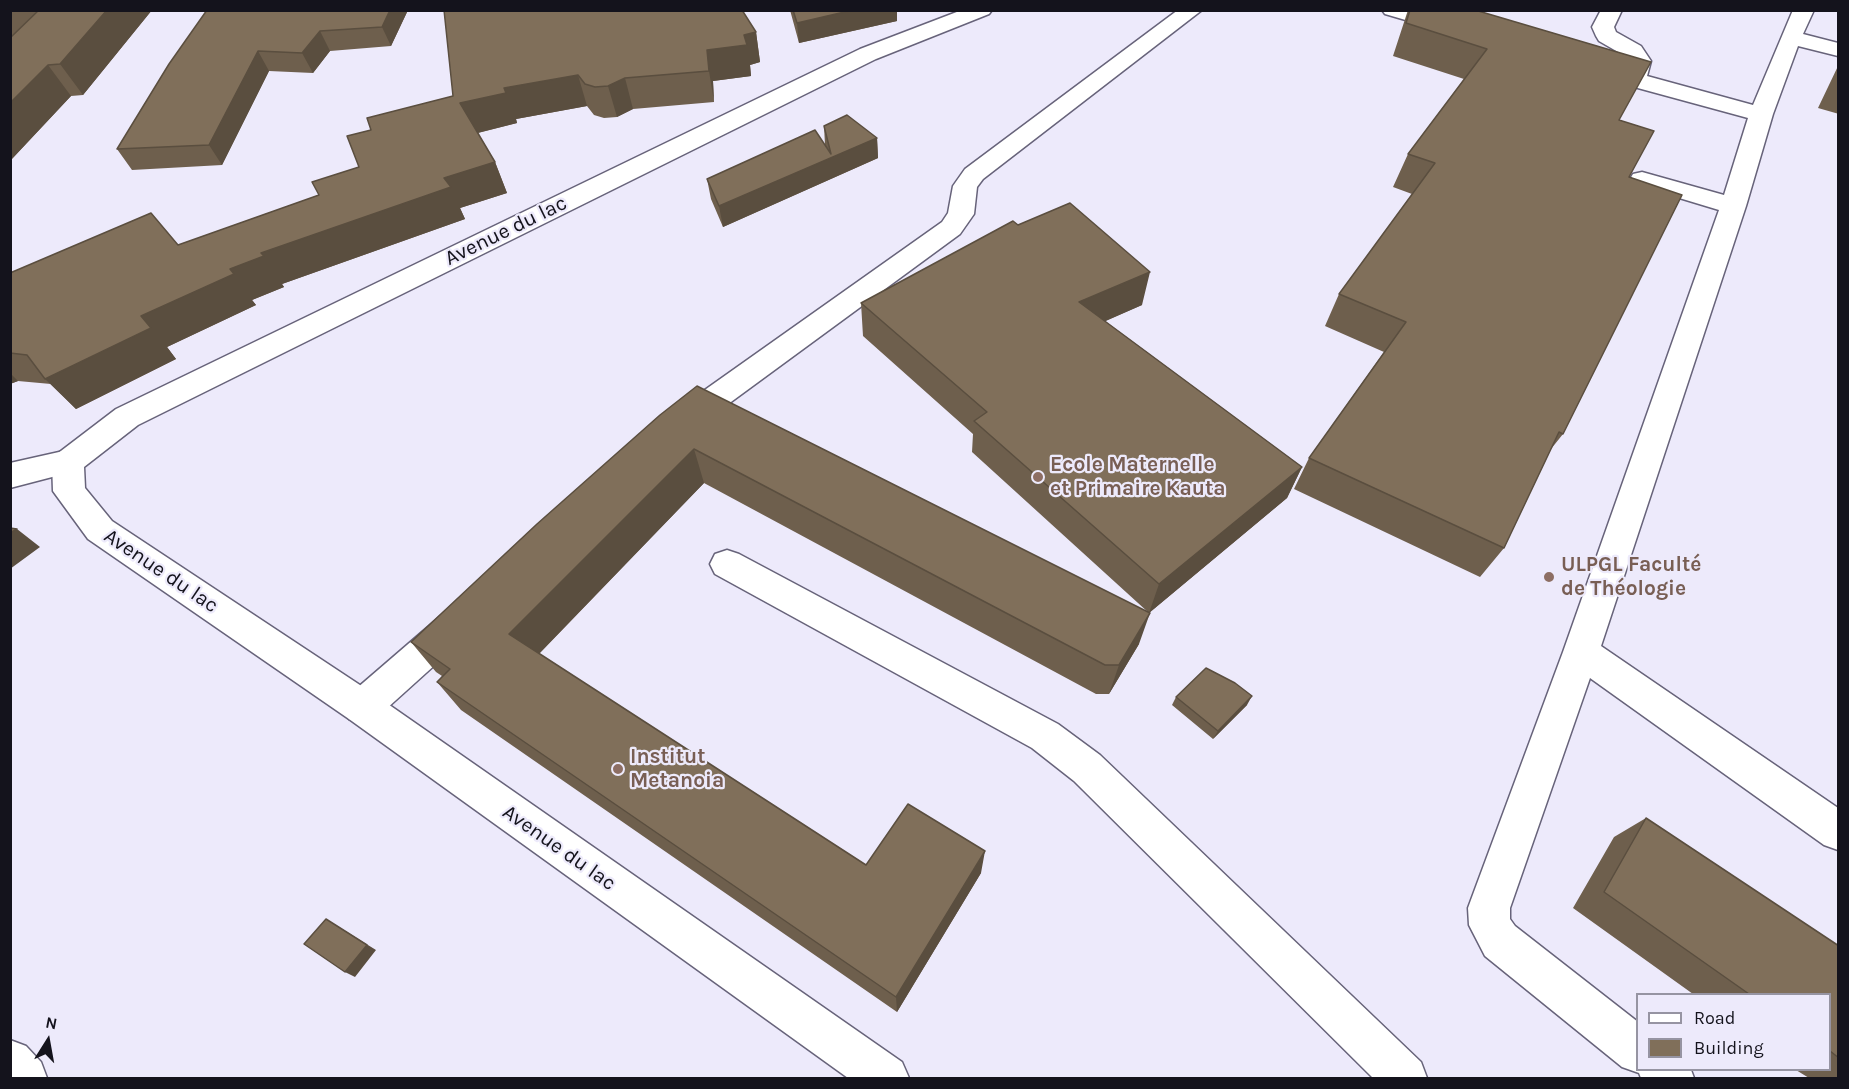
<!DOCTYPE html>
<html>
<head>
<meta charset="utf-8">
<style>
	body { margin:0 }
	#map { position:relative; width:1849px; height:1089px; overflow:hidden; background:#edeafb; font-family:Karla,sans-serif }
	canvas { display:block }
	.frame { position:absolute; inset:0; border:12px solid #14131c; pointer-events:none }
	.legend { position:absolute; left:1636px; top:993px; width:195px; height:78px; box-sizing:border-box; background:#edeafb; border:2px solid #9694a2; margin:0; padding:8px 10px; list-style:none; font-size:18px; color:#14131c }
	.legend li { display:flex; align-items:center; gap:12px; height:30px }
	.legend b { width:30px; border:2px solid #9694a2 }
	.north { position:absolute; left:18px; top:1011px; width:60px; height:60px; -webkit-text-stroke:4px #edeafb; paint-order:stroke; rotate:11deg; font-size:16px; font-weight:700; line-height:24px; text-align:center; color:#14131c }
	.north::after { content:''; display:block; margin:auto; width:21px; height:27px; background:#14131c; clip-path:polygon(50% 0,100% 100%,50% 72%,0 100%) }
</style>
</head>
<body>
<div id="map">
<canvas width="1849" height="1089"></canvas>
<div class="frame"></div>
<ul class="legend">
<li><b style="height:8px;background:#fff"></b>Road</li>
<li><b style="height:16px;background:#806f5a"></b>Building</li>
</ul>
<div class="north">N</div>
</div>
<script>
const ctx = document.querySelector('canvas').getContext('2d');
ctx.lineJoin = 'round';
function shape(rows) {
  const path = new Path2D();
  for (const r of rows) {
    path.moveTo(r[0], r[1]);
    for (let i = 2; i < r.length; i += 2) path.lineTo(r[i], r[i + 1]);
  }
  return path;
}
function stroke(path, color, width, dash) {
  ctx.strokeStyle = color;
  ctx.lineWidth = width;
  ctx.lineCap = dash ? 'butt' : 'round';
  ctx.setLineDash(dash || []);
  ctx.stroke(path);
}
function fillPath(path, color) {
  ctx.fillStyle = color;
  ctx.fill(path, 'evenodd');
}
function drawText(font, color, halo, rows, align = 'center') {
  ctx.font = font + ' Karla,sans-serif';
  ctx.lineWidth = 4.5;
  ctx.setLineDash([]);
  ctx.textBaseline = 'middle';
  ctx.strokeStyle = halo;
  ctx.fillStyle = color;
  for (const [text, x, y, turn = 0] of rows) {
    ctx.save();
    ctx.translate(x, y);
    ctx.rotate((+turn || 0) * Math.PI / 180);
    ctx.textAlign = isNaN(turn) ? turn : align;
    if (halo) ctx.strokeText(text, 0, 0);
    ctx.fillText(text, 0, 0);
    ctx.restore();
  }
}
const minor = shape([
	[1178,10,1202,10,983,179,977,187,974,214,960,234,690,432,679,435,668,432,664,424,668,416,942,222,948,213,953,186,965,169,1178,10],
	[1382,10,1416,10,1457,23,1461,27,1457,31,1450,33,1385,14,1382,10],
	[1601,10,1622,10,1614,27,1616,32,1641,46,1651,61,1647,76,1753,105,1793,10,1814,10,1803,34,1838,43,1838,56,1798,46,1773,114,1746,206,1601,646,1838,808,1838,850,1824,845,1590,678,1510,908,1510,919,1515,926,1638,1022,1638,1070,1691,1070,1694,1078,1641,1078,1639,1073,1622,1067,1485,956,1469,925,1468,908,1563,652,1719,210,1633,184,1630,179,1633,174,1642,172,1724,195,1748,118,1590,75,1587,70,1590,65,1598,63,1626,71,1629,61,1625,56,1599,41,1596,36,1592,27,1601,10],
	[68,450,79,454,84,462,79,470,10,488,10,463,68,450],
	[727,550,739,554,1058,724,1100,755,1421,1062,1427,1078,1373,1078,1074,781,1032,748,715,574,710,564,715,554,727,550],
	[455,610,467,614,472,625,467,636,375,719,362,724,349,719,344,707,349,695,443,614,455,610],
	[10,1040,26,1046,41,1062,47,1078,10,1078,10,1040]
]);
const major = shape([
	[962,10,992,10,989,14,876,59,138,425,84,467,85,488,112,521,375,695,902,1062,909,1078,848,1078,349,719,88,539,53,491,52,462,57,454,116,409,860,49,962,10]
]);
stroke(minor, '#67637a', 3);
stroke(major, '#67637a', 3);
fillPath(minor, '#fff');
fillPath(major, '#fff');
fillPath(shape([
	[10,10,152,10,83,95,71,96,10,161,10,38,13,35,10,36],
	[408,10,391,46,330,51,313,73,269,71,222,165,132,170,117,149,169,64],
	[790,10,897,10,897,21,799,43],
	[1408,10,1475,10,1619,120,1629,177,1563,434,1551,449,1504,548,1480,577,1294,489,1309,458,1384,352,1325,326,1339,294,1412,194,1393,187,1408,154,1464,79,1393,56],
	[756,32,760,62,750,65,751,76,713,81,714,102,633,109,617,117,604,118,594,115,587,106,516,119,517,123,478,133,495,162,507,193,460,208,465,219,282,284,284,287,252,300,256,305,167,347,176,359,76,409,51,384,18,381,10,384,10,273,178,245,319,195,359,167,371,130,367,118],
	[1839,64,1839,114,1818,108],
	[824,126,877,138,878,158,723,227,711,199,707,179,825,145],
	[861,303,1142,305,1105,321,1302,467,1287,498,1149,613,972,452,973,434,863,336],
	[660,415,1139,644,1109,694,1096,694,704,483,539,654,866,865,981,873,897,1012,461,710,437,682,442,676,436,672,411,642],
	[1176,697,1247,705,1213,739,1172,705],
	[1646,818,1839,946,1839,1078,1809,1078,1796,1070,1830,1070,1830,994,1693,994,1573,908,1614,837]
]), '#6e5f4d');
fillPath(shape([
	[107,10,152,10,83,95,60,64],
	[390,10,408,10,391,46,382,27],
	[853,10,897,10,897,21,799,43,797,23],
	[320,31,330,51,313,73,302,53],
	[756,32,760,62,750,65,751,76,713,81,714,102,709,71,707,50,744,35],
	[258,51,269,71,222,165,209,145],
	[48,65,71,96,10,161,10,103],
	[578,75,587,106,516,119,517,123,473,134,460,103,504,88],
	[625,78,633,109,617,117,608,86],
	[877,138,878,158,723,227,719,206],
	[495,162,507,193,460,208,465,219,282,284,284,287,252,300,256,305,167,347,176,359,76,409,45,379,141,316,261,253,444,178],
	[1150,272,1142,305,1074,335,1079,302],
	[10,373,18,381,10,384],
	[694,449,704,483,529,664,509,634],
	[1302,467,1287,498,1149,613,1159,584],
	[17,529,40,547,10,569,10,533],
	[1150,613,1139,644,1109,694,1119,665],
	[1252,696,1247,705,1213,739,1218,731],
	[985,851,981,873,897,1012,896,997],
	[326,919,376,950,355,977,345,972]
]), '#5a4e3f');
const building = shape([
	[39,10,107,10,60,64,48,65,10,103,10,38,39,10],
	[207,10,390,10,382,27,320,31,302,53,258,51,209,145,117,149,169,64,207,10],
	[444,10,742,10,756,32,744,35,747,45,707,50,709,71,625,78,608,86,595,87,585,84,578,75,504,88,506,93,460,103,495,162,444,178,451,187,261,253,264,256,230,269,234,274,141,316,151,328,45,379,27,355,10,353,10,273,151,213,178,245,319,195,312,182,359,167,347,136,371,130,367,118,453,96,444,10],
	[793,10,853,10,797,23,793,10],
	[1410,10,1475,10,1651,62,1619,120,1654,131,1629,177,1682,195,1563,434,1559,432,1504,548,1309,458,1406,322,1339,294,1435,163,1408,154,1487,49,1406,23,1410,10],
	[847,115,877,138,719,206,707,179,815,130,831,154,824,126,847,115],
	[1070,203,1150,272,1079,302,1302,467,1159,584,974,421,987,412,861,303,1013,221,1018,225,1070,203],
	[697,386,1150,613,1119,665,1105,665,694,449,509,634,866,865,908,804,985,851,896,997,437,682,450,669,411,642,537,524,660,415,697,386],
	[10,528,17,529,10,533,10,528],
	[1206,668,1235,683,1252,696,1218,731,1176,697,1206,668],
	[1646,818,1839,946,1839,1058,1830,1051,1830,994,1749,994,1604,892,1646,818],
	[326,919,367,945,345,972,304,944,326,919]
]);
fillPath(building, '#806f5a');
stroke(building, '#5a4e3f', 1.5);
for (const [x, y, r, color] of [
	[1038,477,6,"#8d6e63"],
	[1549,577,6,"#8d6e63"],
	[618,769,6,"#8d6e63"]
]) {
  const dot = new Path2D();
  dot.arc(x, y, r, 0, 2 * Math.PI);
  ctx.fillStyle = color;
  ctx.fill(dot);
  stroke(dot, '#edeafb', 2);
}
drawText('21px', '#14131c', '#edeafb', [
	["Avenue du lac",506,231,-26],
	["Avenue du lac",161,571,34],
	["Avenue du lac",559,848,35]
]);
drawText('bold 21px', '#785e54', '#edeafb', [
	["Ecole Maternelle",1050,465],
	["et Primaire Kauta",1050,489],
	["ULPGL Faculté",1561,565],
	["de Théologie",1561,589],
	["Institut",630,757],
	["Metanoia",630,781]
], 'left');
</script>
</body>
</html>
